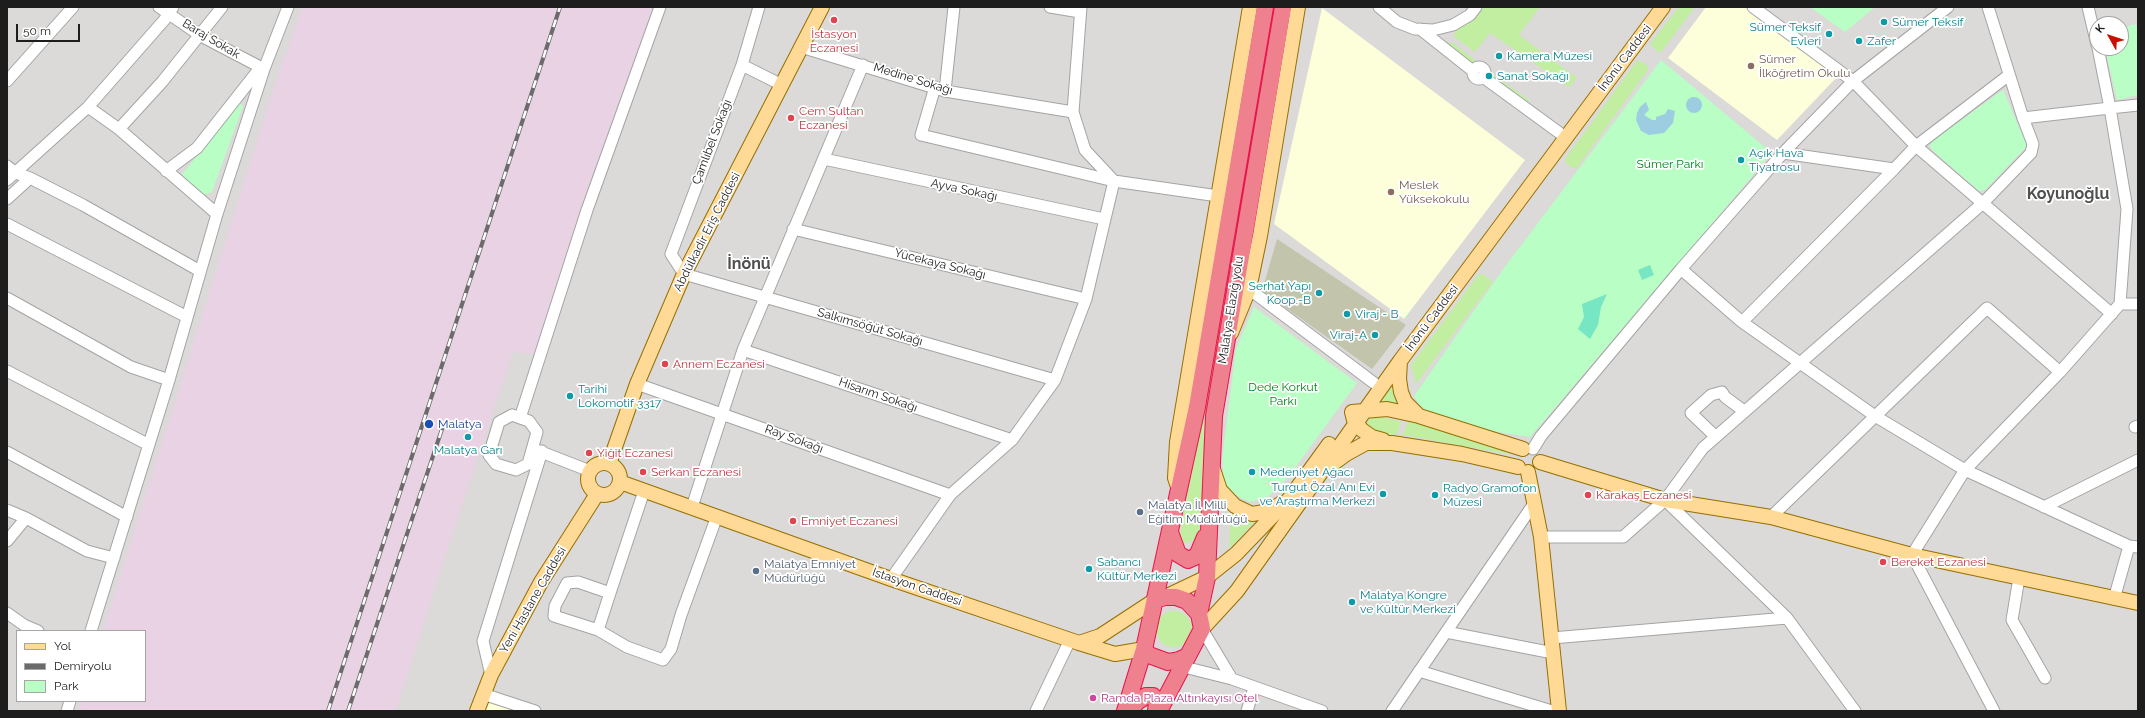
<!DOCTYPE html>
<html>
<head>
<meta charset="utf-8">
<style>
	body { margin:0 }
	#map { position:relative; width:2145px; height:718px; overflow:hidden; background:#efebe1; font-family:Raleway,sans-serif }
	canvas { display:block }
	.frame { position:absolute; inset:0; border:8px solid #1d1d1d; pointer-events:none }
	.legend { position:absolute; left:16px; top:630px; width:130px; height:72px; box-sizing:border-box; background:#fff; border:1px solid #a5a5a5; margin:0; padding:5px 7px; list-style:none; font-size:12px; color:#1d1d1d }
	.legend li { display:flex; align-items:center; gap:8px; height:20px }
	.legend b { width:20px; border:1px solid #a5a5a5 }
	.north { position:absolute; left:2089px; top:16px; width:40px; height:40px; box-sizing:border-box; background:#fff; border:1px solid #a5a5a5; border-radius:50%; rotate:309deg; font-size:11px; font-weight:700; line-height:16px; text-align:center; color:#1d1d1d }
	.north::after { content:''; display:block; margin:auto; width:14px; height:18px; background:#c90f00; clip-path:polygon(50% 0,100% 100%,50% 72%,0 100%) }
	.scale { position:absolute; left:16px; top:24px; width:64px; height:18px; box-sizing:border-box; border:2px solid #1d1d1d; border-top:0; padding-left:5px; font-size:12px; line-height:14px; white-space:nowrap; color:#1d1d1d; -webkit-text-stroke:3px #fff; paint-order:stroke }
</style>
</head>
<body>
<div id="map">
<canvas width="2145" height="718"></canvas>
<div class="frame"></div>
<ul class="legend">
<li><b style="height:5px;background:#ffd996"></b>Yol</li>
<li><b style="height:5px;background:#6b6b6b"></b>Demiryolu</li>
<li><b style="height:11px;background:#b9fec4"></b>Park</li>
</ul>
<div class="north">K</div>
<div class="scale">50 m</div>
</div>
<script>
const ctx = document.querySelector('canvas').getContext('2d');
ctx.lineJoin = 'round';
function fillPath(path, color) {
  ctx.fillStyle = color;
  ctx.fill(path, 'evenodd');
}
function shape(rows) {
  const path = new Path2D();
  for (const r of rows) {
    if (r.length === 3) {
      path.moveTo(r[0] + r[2], r[1]);
      path.arc(r[0], r[1], r[2], 0, 2 * Math.PI);
      continue;
    }
    path.moveTo(r[0], r[1]);
    for (let i = 2; i < r.length; i += 2) path.lineTo(r[i], r[i + 1]);
  }
  return path;
}
function stroke(path, color, width, dash) {
  ctx.strokeStyle = color;
  ctx.lineWidth = width;
  ctx.lineCap = dash ? 'butt' : 'round';
  ctx.setLineDash(dash || []);
  ctx.stroke(path);
}
function drawText(font, color, halo, rows, align = 'center') {
  ctx.font = font + ' Raleway,sans-serif';
  ctx.lineWidth = 3.5;
  ctx.setLineDash([]);
  ctx.textBaseline = 'middle';
  ctx.strokeStyle = halo;
  ctx.fillStyle = color;
  for (const [text, x, y, turn = 0] of rows) {
    ctx.save();
    ctx.translate(x, y);
    ctx.rotate((+turn || 0) * Math.PI / 180);
    ctx.textAlign = isNaN(turn) ? turn : align;
    if (halo) ctx.strokeText(text, 0, 0);
    ctx.fillText(text, 0, 0);
    ctx.restore();
  }
}
fillPath(shape([
	[7,7,2138,7,2138,711,7,711],
	[2097,24,2121,24,2121,48,2097,48],
	[17,631,145,631,145,701,17,701]
]), '#dbdad9');
fillPath(shape([
	[303,7,660,7,540,356,513,351,440,571,396,711,78,711,81,701,145,701,145,631,103,631,274,88]
]), '#e9d2e3');
fillPath(shape([
	[1706,7,1750,7,1835,74,1836,78,1777,140,1668,58],
	[1322,8,1525,160,1404,319,1274,224],
	[487,702,514,711,485,711]
]), '#fcffda');
fillPath(shape([
	[1277,239,1406,325,1372,369,1262,291]
]), '#c2c4ac');
fillPath(shape([
	[1480,7,1540,7,1519,35,1577,78,1569,87,1490,33,1475,52,1454,37,1456,29,1466,24],
	[1679,7,1695,7,1661,52,1658,52,1650,44],
	[1445,43,1453,43,1477,62,1471,64],
	[1637,61,1640,61,1648,66,1648,70,1576,169,1573,168,1566,163,1565,159],
	[1488,71,1529,100,1526,104,1488,76],
	[1239,203,1244,204,1209,425,1199,539,1178,545],
	[1479,274,1482,274,1491,280,1492,283,1416,384,1411,365],
	[1394,376,1403,409,1373,405],
	[1372,414,1401,422,1396,437,1384,436,1365,426],
	[1409,418,1418,424,1508,449,1507,454,1403,435],
	[1231,510,1258,518,1229,549],
	[1174,629,18]
]), '#c2eea2');
fillPath(shape([
	[1810,7,1875,7,1845,32],
	[2136,24,2138,31,2138,95,2117,100,2105,48,2121,48,2121,28],
	[1661,60,1772,153,1530,437,1498,432,1427,413,1418,403,1414,396,1504,268],
	[2003,90,2027,146,1985,190,1979,191,1933,151,1930,146,1932,141],
	[239,103,243,106,212,192,200,196,180,177],
	[1254,307,1357,383,1289,476,1268,497,1250,502,1235,495,1224,482,1222,460,1236,349]
]), '#b9fec4');
fillPath(shape([
	[1650,265,1654,275,1642,280,1638,270],
	[1607,294,1601,307,1598,325,1590,339,1578,329,1584,317,1582,304]
]), '#77e6c3');
fillPath(shape([
	[1694,105,8],
	[1646,102,1649,110,1644,115,1652,120,1656,120,1656,117,1665,114,1668,109,1675,111,1673,123,1664,133,1649,135,1641,131,1636,120,1637,113,1640,107]
]), '#9dcde1');
const minor = shape([
	[159,7,201,36,264,69],
	[759,7,742,65,671,254,684,274,1055,380],
	[1050,7,1080,12],
	[1379,7,1397,22,1415,29,1433,30,1453,25,1470,15,1476,7],
	[1753,7,1853,81,1916,146,2112,314],
	[2088,7,2097,45],
	[1420,29,1473,71],
	[801,47,945,91,1073,112],
	[2098,48,2110,108,2138,105],
	[742,65,782,85],
	[1479,73,6],
	[1483,77,1561,134],
	[7,81,73,7],
	[935,87,921,135,1114,181,1218,196],
	[945,91,954,7],
	[88,107,119,129,217,214],
	[2023,118,2110,108,2127,209,2120,304,2138,304],
	[119,129,162,82,222,7],
	[1783,153,1894,169,1916,146,2009,75],
	[824,159,1104,219],
	[7,166,16,173,30,178,83,205,200,271],
	[1894,169,1742,322,1875,416,1965,470,2129,546,2138,547],
	[166,171,197,148,260,68],
	[7,180,88,107,166,18,173,7],
	[7,199,30,178],
	[7,224,187,317],
	[793,229,1086,299],
	[1681,269,1742,322],
	[1249,289,1374,383],
	[7,298,131,367,169,380],
	[743,350,1012,440],
	[7,371,149,445],
	[637,384,950,495],
	[512,415,529,421,537,432,528,464,516,470,496,464,489,455,499,422,512,415],
	[520,418,587,210,660,7],
	[2135,427,2138,426],
	[1716,437,1691,413,1711,395,1722,392,1725,397,1744,411],
	[1533,449,1541,436,1681,269,1783,153,1853,81,1948,7],
	[536,450,590,471],
	[7,452,127,517],
	[644,491,610,593,578,582,567,583,555,606,554,616,598,630,627,647,663,660,671,649,681,615,717,516],
	[1665,500,1787,618,1855,711],
	[692,507,743,350,863,65],
	[2044,507,2138,460],
	[7,510,26,518],
	[1771,517,1987,308,2060,372,2120,304],
	[1541,537,1623,537,1665,500,1703,448,1983,203,2031,153,2033,144,2023,118,1988,7],
	[7,541,26,518,87,551,114,558],
	[2019,578,2012,620,2045,678],
	[891,579,950,495,1012,440,1055,380,1086,299,1114,181,1085,150,1073,112,1081,7],
	[2114,599,2129,546],
	[7,613,24,625,38,631],
	[1202,629,1232,679],
	[598,630,610,593],
	[91,631,169,380,217,214,264,69,288,7],
	[1446,632,1553,653],
	[1552,638,1787,618],
	[1176,665,1232,679,1322,711],
	[1419,671,1552,711],
	[491,675,483,641,542,451],
	[483,694,535,711],
	[67,711,70,701],
	[1036,711,1070,640],
	[1247,711,1254,688],
	[1392,711,1535,502],
	[1994,711,1912,555,1965,470,2060,372]
]);
const major = shape([
	[1231,333,1249,289,1260,236,1298,7],
	[1400,361,1399,379,1401,392,1405,402,1419,416,1523,449],
	[1383,440,1372,437,1362,430,1354,420,1352,412,1387,409,1419,416],
	[1540,462,1665,500,1771,517,1912,555,2138,603],
	[604,479,16],
	[609,464,637,384,684,274,822,7],
	[1331,465,1346,454,1366,443,1392,443,1462,454,1518,467],
	[1213,469,1220,490,1235,506,1252,514,1270,511,1280,504],
	[1528,472,1541,537,1559,711],
	[620,482,891,579,1079,643,1115,654,1144,649],
	[1177,484,1175,478,1177,442,1250,7],
	[1165,597,1207,577,1236,554,1289,499,1329,444],
	[1202,629,1237,591,1400,361,1663,7],
	[1079,643,1100,636,1155,600],
	[477,711,491,675,541,582,597,494]
]);
const highway = shape([
	[1170,532,1178,554,1188,560,1197,556,1205,537],
	[1155,600,1165,597,1176,597,1187,601,1199,614,1202,629,1159,711],
	[1199,614,1207,577,1214,416,1283,7],
	[1144,649,1149,655,1168,662,1179,660,1188,656],
	[1125,711,1144,649,1197,407,1265,7],
	[1129,711,1138,701,1146,696,1153,696,1157,701,1156,711]
]);
stroke(minor, '#a4a4a4', 13);
stroke(major, '#956f00', 16);
stroke(highway, '#e7144d', 18);
stroke(minor, '#fff', 11);
stroke(major, '#ffd996', 14);
stroke(highway, '#ee818d', 16);
const rail = shape([
	[328,711,560,7],
	[348,711,443,426]
]);
stroke(rail, '#6b6b6b', 4);
stroke(rail, '#fff', 2.5, [8]);
for (const [x, y, r, color] of [
	[834,20,4,"#e0444e"],
	[1884,22,4,"#0f9aa8"],
	[1829,34,4,"#0f9aa8"],
	[1859,41,4,"#0f9aa8"],
	[1499,56,4,"#0f9aa8"],
	[1751,66,4,"#8d6e63"],
	[1489,76,4,"#0f9aa8"],
	[791,118,4,"#e0444e"],
	[1741,160,4,"#0f9aa8"],
	[1391,192,4,"#8d6e63"],
	[1319,293,4,"#0f9aa8"],
	[1347,314,4,"#0f9aa8"],
	[1375,335,4,"#0f9aa8"],
	[665,364,4,"#e0444e"],
	[570,396,4,"#0f9aa8"],
	[429,424,5,"#1a4fb4"],
	[468,437,4,"#0f9aa8"],
	[589,453,4,"#e0444e"],
	[643,472,4,"#e0444e"],
	[1252,472,4,"#0f9aa8"],
	[1383,494,4,"#0f9aa8"],
	[1435,495,4,"#0f9aa8"],
	[1588,495,4,"#e0444e"],
	[1140,512,4,"#5c6f8a"],
	[793,521,4,"#e0444e"],
	[1883,562,4,"#e0444e"],
	[1089,569,4,"#0f9aa8"],
	[756,571,4,"#5c6f8a"],
	[1352,602,4,"#0f9aa8"],
	[1093,698,4,"#d1479c"]
]) {
  const dot = new Path2D();
  dot.arc(x, y, r, 0, 2 * Math.PI);
  ctx.fillStyle = color;
  ctx.fill(dot);
  stroke(dot, '#fff', 1.5);
}
drawText('12px', '#0d838f', '#fff', [
	["Sümer Teksif",1892,22],
	["Sümer Teksif",1821,27,"right"],
	["Evleri",1821,41,"right"],
	["Zafer",1867,41],
	["Kamera Müzesi",1507,56],
	["Sanat Sokağı",1497,76],
	["Açık Hava",1749,153],
	["Tiyatrosu",1749,167],
	["Serhat Yapı",1311,286,"right"],
	["Koop.-B",1311,300,"right"],
	["Viraj - B",1355,314],
	["Viraj-A",1367,335,"right"],
	["Tarihi",578,389],
	["Lokomotif 3317",578,403],
	["Malatya Garı",468,450,"center"],
	["Medeniyet Ağacı",1260,472],
	["Turgut Özal Anı Evi",1375,487,"right"],
	["ve Araştırma Merkezi",1375,501,"right"],
	["Radyo Gramofon",1443,488],
	["Müzesi",1443,502],
	["Sabancı",1097,562],
	["Kültür Merkezi",1097,576],
	["Malatya Kongre",1360,595],
	["ve Kültür Merkezi",1360,609]
], 'left');
drawText('12px', '#be3a42', '#fff', [
	["İstasyon",834,34,"center"],
	["Eczanesi",834,48,"center"],
	["Cem Sultan",799,111],
	["Eczanesi",799,125],
	["Annem Eczanesi",673,364],
	["Yiğit Eczanesi",597,453],
	["Serkan Eczanesi",651,472],
	["Karakaş Eczanesi",1596,495],
	["Emniyet Eczanesi",801,521],
	["Bereket Eczanesi",1891,562]
], 'left');
drawText('12px', '#1d1d1d', '#fff', [
	["Baraj Sokak",211,39,31],
	["İnönü Caddesi",1625,58,-53],
	["Medine Sokağı",913,79,17],
	["Çamlıbel Sokağı",712,142,-69],
	["Ayva Sokağı",964,190,12],
	["Abdülkadir Eriş Caddesi",707,232,-63],
	["Yücekaya Sokağı",940,264,14],
	["Malatya-Elazığ yolu",1231,310,-81],
	["İnönü Caddesi",1432,318,-53],
	["Salkımsöğüt Sokağı",870,327,16],
	["Hisarım Sokağı",878,395,19],
	["Ray Sokağı",794,439,20],
	["İstasyon Caddesi",917,587,19],
	["Yeni Hastane Caddesi",533,600,-60]
]);
drawText('12px', '#785e54', '#fff', [
	["Sümer",1759,59],
	["İlköğretim Okulu",1759,73],
	["Meslek",1399,185],
	["Yüksekokulu",1399,199]
], 'left');
drawText('12px', '#028416', '#fff', [
	["Sümer Parkı",1670,164],
	["Dede Korkut",1283,387],
	["Parkı",1283,401]
]);
drawText('12px', '#164399', '#fff', [
	["Malatya",438,424]
], 'left');
drawText('12px', '#4e5e75', '#fff', [
	["Malatya İl Milli",1148,505],
	["Eğitim Müdürlüğü",1148,519],
	["Malatya Emniyet",764,564],
	["Müdürlüğü",764,578]
], 'left');
drawText('12px', '#b23c85', '#fff', [
	["Ramda Plaza Altınkayısı Otel",1101,698]
], 'left');
drawText('bold 16px', '#505050', '#fff', [
	["Koyunoğlu",2068,194],
	["İnönü",749,264]
]);
</script>
</body>
</html>
